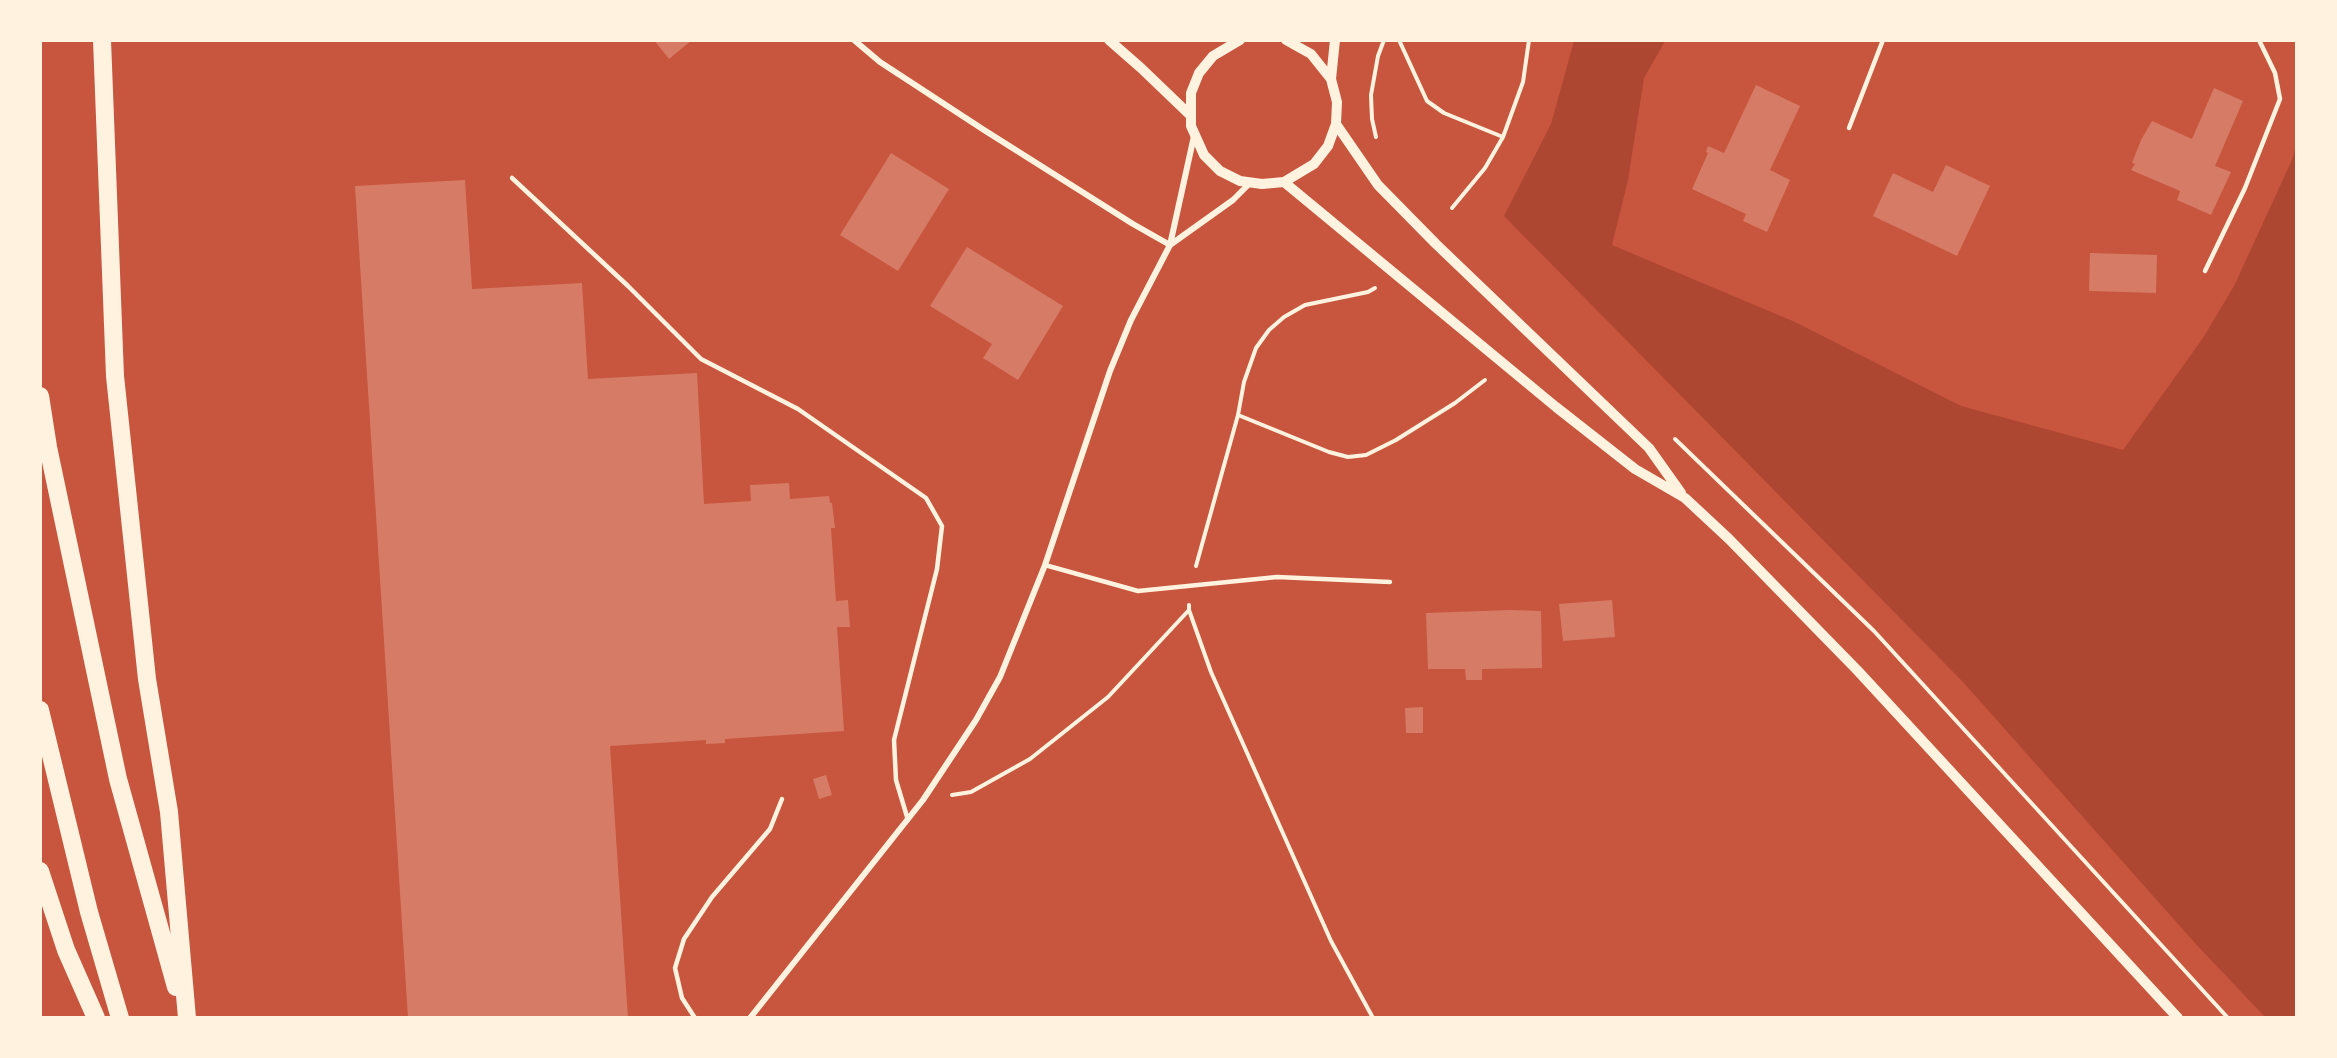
<!DOCTYPE html>
<html>
<head>
<meta charset="utf-8">
<style>
	body { margin:0 }
	#map { position:relative; width:2337px; height:1058px; overflow:hidden; background:#c8553d; font-family:Cabin,sans-serif }
	canvas { display:block }
	.frame { position:absolute; inset:0; border:42px solid #fff3e0; pointer-events:none }
</style>
</head>
<body>
<div id="map">
<canvas width="2337" height="1058"></canvas>
<div class="frame"></div>
</div>
<script>
const ctx = document.querySelector('canvas').getContext('2d');
ctx.lineJoin = 'round';
function fillPath(path, color) {
  ctx.fillStyle = color;
  ctx.fill(path, 'evenodd');
}
function shape(rows) {
  const path = new Path2D();
  for (const r of rows) {
    path.moveTo(r[0], r[1]);
    for (let i = 2; i < r.length; i += 2) path.lineTo(r[i], r[i + 1]);
  }
  return path;
}
function stroke(path, color, width, dash) {
  ctx.strokeStyle = color;
  ctx.lineWidth = width;
  ctx.lineCap = dash ? 'butt' : 'round';
  ctx.setLineDash(dash || []);
  ctx.stroke(path);
}
fillPath(shape([
	[1574,41,1665,41,1644,78,1628,180,1612,245,1795,322,1961,406,2123,450,2203,338,2234,286,2292,160,2296,146,2296,1017,2265,1017,2194,942,1963,682,1504,216,1551,124]
]), '#ae4732');
fillPath(shape([
	[654,40,692,40,669,59],
	[1756,85,1800,106,1770,170,1790,180,1767,232,1743,221,1746,214,1692,189,1708,153,1706,152,1708,146,1724,153],
	[2214,88,2243,101,2215,166,2231,172,2211,215,2177,200,2180,191,2131,170,2135,164,2132,163,2141,140,2152,121,2192,139],
	[891,153,949,189,898,271,840,235],
	[1946,165,1990,186,1957,256,1873,216,1893,173,1933,192],
	[465,180,472,289,582,283,588,379,697,373,704,504,751,501,750,485,789,483,790,499,829,496,830,503,832,503,835,528,831,528,836,601,848,600,850,627,837,627,844,731,725,739,725,743,706,744,706,740,610,746,628,1018,408,1018,355,186],
	[967,247,1063,306,1018,380,983,358,992,344,930,306],
	[2090,253,2157,255,2156,293,2089,291],
	[1612,600,1615,637,1563,641,1559,604],
	[1510,610,1541,611,1542,668,1482,669,1482,680,1466,680,1465,669,1428,669,1426,613],
	[1423,707,1423,733,1406,733,1405,708],
	[826,775,832,795,819,799,813,779]
]), '#d67c66');
stroke(shape([
	[1399,40,1427,101,1444,113,1503,137],
	[1376,137,1372,119,1371,95,1378,56,1384,40],
	[1452,208,1485,168,1503,137,1523,82,1529,40],
	[1238,415,1329,452,1348,457,1366,455,1396,440,1455,403,1485,380],
	[1675,439,1874,631,2228,1018],
	[1196,566,1238,415,1244,382,1256,348,1269,330,1284,317,1305,305,1368,292,1375,288],
	[1189,605,1189,610,1211,672,1331,941,1373,1018],
	[952,795,971,792,1030,759,1108,697,1189,610]
]), '#fff3e0', 4);
stroke(shape([
	[1849,128,1883,40],
	[512,178,628,286,701,359,798,409,926,498,942,526,937,569,894,740,896,780,908,820],
	[2205,271,2245,188,2280,99,2275,73,2259,40],
	[1045,565,1138,591,1277,577,1390,582],
	[695,1018,682,998,675,968,684,939,712,897,770,829,782,799]
]), '#fff3e0', 4.5);
stroke(shape([
	[854,40,880,62,984,130,1133,224,1170,245],
	[1170,245,1233,200,1250,183],
	[750,1018,923,800,976,720,1000,677,1045,565,1110,371,1131,320,1170,245,1194,136]
]), '#fff3e0', 6);
stroke(shape([
	[1109,40,1141,68,1190,115],
	[1240,40,1213,56,1199,73,1191,93,1191,126,1204,155,1220,171,1240,181,1262,184,1284,182,1314,164,1328,146,1336,124,1337,102,1331,79,1311,54,1286,40],
	[1331,79,1335,40],
	[1336,124,1378,185,1436,244,1649,448,1681,493],
	[1284,182,1556,407,1635,469,1685,498,1729,539,1858,671,2178,1018]
]), '#fff3e0', 10);
stroke(shape([
	[102,40,115,376,147,679,169,812,187,1018],
	[40,396,48,447,118,779,176,987],
	[40,710,89,912,120,1018],
	[40,871,66,950,96,1018]
]), '#fff3e0', 18);
</script>
</body>
</html>
